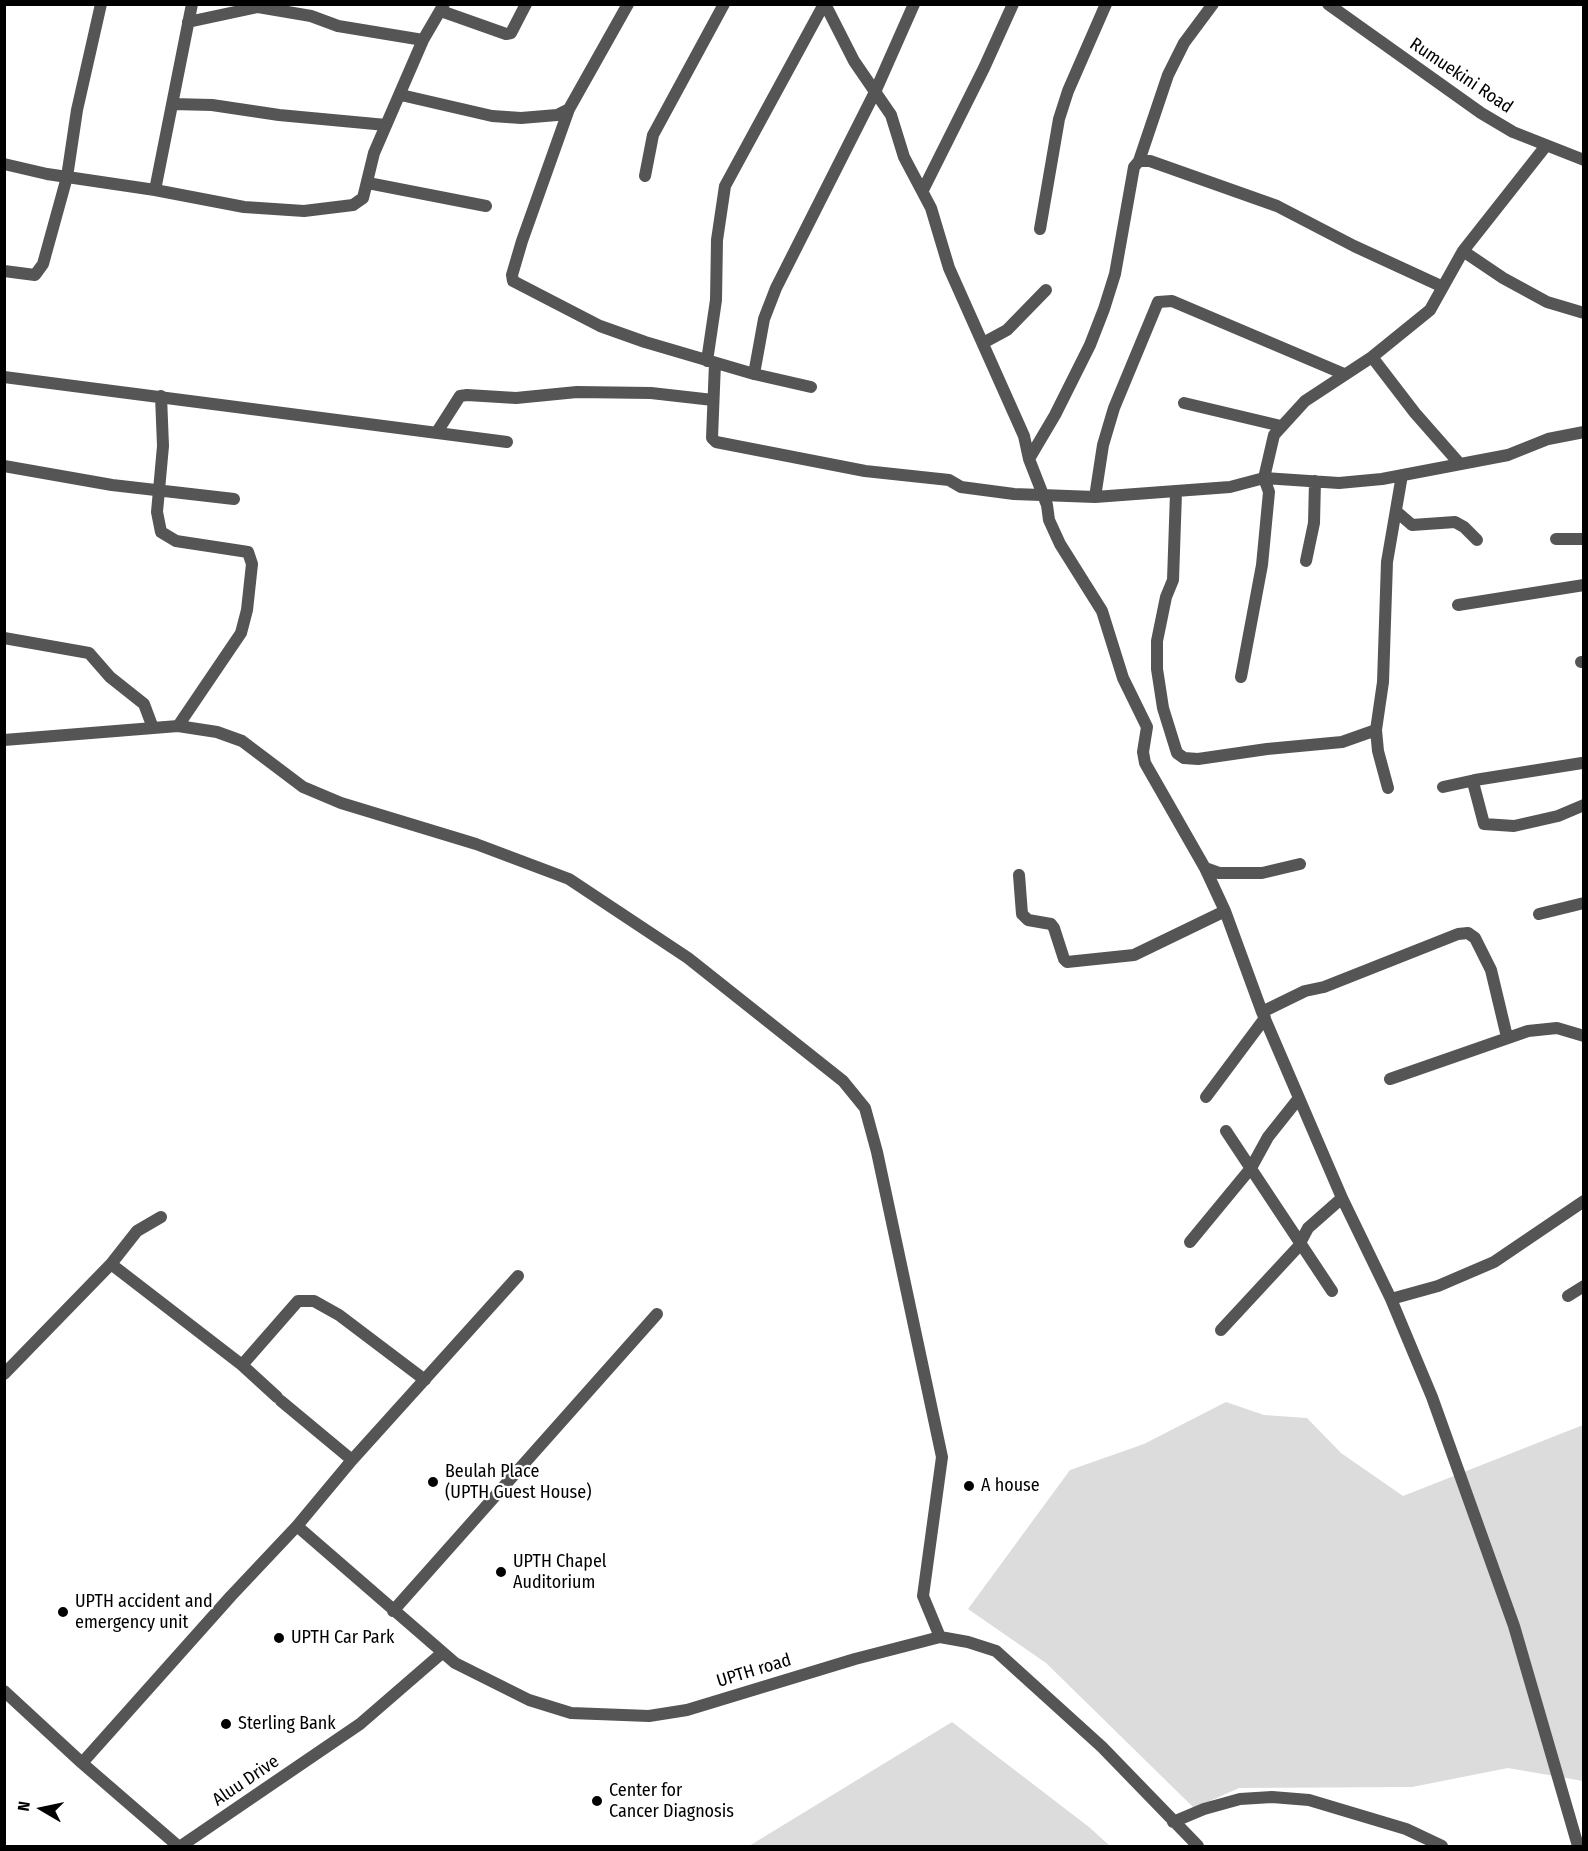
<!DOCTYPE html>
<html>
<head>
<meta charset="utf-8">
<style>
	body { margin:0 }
	#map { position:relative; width:1588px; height:1851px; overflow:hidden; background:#fff; font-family:"Fira Sans Condensed",sans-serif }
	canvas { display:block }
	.frame { position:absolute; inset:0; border:6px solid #000; pointer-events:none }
	.north { position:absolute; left:12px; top:1779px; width:60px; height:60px; -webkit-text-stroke:4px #fff; paint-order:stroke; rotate:279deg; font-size:16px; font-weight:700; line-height:24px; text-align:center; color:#000 }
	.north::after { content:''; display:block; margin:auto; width:21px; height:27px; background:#000; clip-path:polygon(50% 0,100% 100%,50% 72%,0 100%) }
</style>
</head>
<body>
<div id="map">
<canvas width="1588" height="1851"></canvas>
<div class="frame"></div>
<div class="north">N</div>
</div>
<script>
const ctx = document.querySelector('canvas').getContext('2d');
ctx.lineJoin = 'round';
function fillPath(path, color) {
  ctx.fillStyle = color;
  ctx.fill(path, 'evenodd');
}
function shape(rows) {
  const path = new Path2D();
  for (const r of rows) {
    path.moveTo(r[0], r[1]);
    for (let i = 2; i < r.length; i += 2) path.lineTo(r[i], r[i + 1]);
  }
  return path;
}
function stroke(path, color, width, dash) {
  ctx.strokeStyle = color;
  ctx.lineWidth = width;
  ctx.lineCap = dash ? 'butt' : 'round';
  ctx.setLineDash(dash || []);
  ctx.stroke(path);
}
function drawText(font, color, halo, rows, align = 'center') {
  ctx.font = font + ' "Fira Sans Condensed",sans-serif';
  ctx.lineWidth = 4.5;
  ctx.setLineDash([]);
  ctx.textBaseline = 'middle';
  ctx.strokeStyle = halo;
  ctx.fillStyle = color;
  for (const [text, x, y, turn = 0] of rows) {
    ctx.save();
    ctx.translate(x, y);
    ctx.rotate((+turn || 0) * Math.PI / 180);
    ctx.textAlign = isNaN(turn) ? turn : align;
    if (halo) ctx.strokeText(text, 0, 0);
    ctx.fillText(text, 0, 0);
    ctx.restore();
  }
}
fillPath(shape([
	[1226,1402,1264,1415,1307,1418,1341,1453,1403,1496,1583,1425,1583,1781,1508,1768,1412,1787,1239,1788,1194,1808,1046,1663,968,1609,1070,1470,1144,1444],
	[952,1722,1089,1827,1110,1846,749,1846]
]), '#dcdcdc');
stroke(shape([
	[628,4,569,109,522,241,512,275,513,281,600,326,645,342,754,374,811,387],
	[825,4,854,61,891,115,904,157,931,208,949,268,1024,436,1029,459,1047,505,1049,520,1060,544,1102,611,1123,678,1147,727,1143,752,1145,763,1205,868,1225,911,1262,1012,1342,1198,1391,1299,1432,1397,1514,1626,1578,1846],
	[1328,4,1481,113,1513,132,1584,160],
	[441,11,506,34,511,33,526,4],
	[188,22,258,7,311,16,338,26,423,40],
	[401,95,492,116,521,118,557,115,569,109],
	[172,104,212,105,279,115,386,125],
	[1139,161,1150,161,1277,206,1354,246,1443,287],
	[4,164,47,174,155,190,244,207,304,211,353,205,363,198,374,153,423,40,444,4],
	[645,176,653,135,724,4],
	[368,183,486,206],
	[155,190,192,4],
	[923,190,984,68,1013,4],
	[1040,229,1059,119,1068,91,1106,4],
	[1463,251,1503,278,1547,302,1584,313],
	[4,271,35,275,43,264,67,177,77,110,101,4],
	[983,343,1007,330,1046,290],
	[1372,357,1415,413,1459,463],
	[707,361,716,300,717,240,725,186,824,4],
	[715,363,712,438,716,442,865,471,949,480,961,487,1014,494,1095,497,1230,487,1264,478,1339,483,1382,479,1508,455,1548,439,1584,432],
	[754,374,764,319,776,288,875,92,914,4],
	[4,377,507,442],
	[161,396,163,446,157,512,161,532,176,541,248,552,252,564,247,610,241,633,178,726],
	[1184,403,1281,426],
	[437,432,460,396,467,395,516,398,577,392,651,393,713,400],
	[1029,459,1055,415,1090,345,1104,309,1115,274,1134,167,1139,161,1168,75,1184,43,1213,4],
	[4,466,112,485,234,499],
	[1176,493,1173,580,1166,597,1157,641,1157,669,1163,708,1177,753,1184,758,1198,759,1267,749,1342,742,1376,730],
	[1095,497,1103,445,1114,408,1158,302,1172,301,1344,374],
	[1397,512,1412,525,1455,522,1464,527,1477,540],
	[1556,539,1584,539],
	[1306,561,1314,523,1315,481],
	[1458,605,1584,585],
	[4,638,89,653,110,677,144,704,153,728],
	[1581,662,1584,662],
	[1241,677,1262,565,1269,492,1264,478,1274,435,1305,401,1372,357,1430,310,1463,251,1545,147],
	[4,740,178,726,217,732,242,741,303,787,341,803,476,844,569,879,688,958,843,1081,865,1108,877,1152,942,1457,923,1596,940,1637],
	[1582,763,1475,780,1474,786,1484,824,1514,826,1558,816,1584,805],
	[1443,787,1475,780],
	[1388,788,1378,751,1376,730,1383,682,1387,562,1402,475],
	[1205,868,1219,873,1262,873,1300,864],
	[1019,875,1022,914,1028,920,1051,924,1054,928,1064,959,1067,962,1134,955,1225,911],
	[1539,914,1584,903],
	[1262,1012,1305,991,1324,987,1458,934,1468,933,1475,938,1491,970,1507,1037],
	[1390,1079,1528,1031,1557,1028,1584,1036],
	[1206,1097,1265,1018],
	[1226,1131,1332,1291],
	[1190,1242,1251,1168,1268,1137,1299,1098],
	[111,1264,242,1365,277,1397],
	[1568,1296,1584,1286],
	[1391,1299,1438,1286,1494,1262,1584,1201],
	[1221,1330,1298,1247,1308,1228,1342,1198],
	[242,1365,298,1301,314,1301,339,1315,425,1380],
	[4,1374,111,1264,137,1231,161,1217],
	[281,1401,352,1460],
	[297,1526,455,1663,529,1700,571,1713,649,1716,687,1710,855,1659,940,1637,968,1642,996,1651,1102,1747,1198,1846],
	[393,1611,657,1314],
	[4,1691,82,1763,178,1846],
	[82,1763,231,1596,297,1526,352,1460,518,1276],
	[1173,1822,1204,1809,1240,1799,1272,1797,1309,1800,1406,1829,1442,1846],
	[181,1846,360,1724,442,1653]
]), '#555', 12);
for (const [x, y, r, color] of [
	[433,1482,6,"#000"],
	[969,1486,6,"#000"],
	[501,1572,6,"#000"],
	[63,1612,6,"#000"],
	[279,1638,6,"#000"],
	[226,1724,6,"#000"],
	[597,1801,6,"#000"]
]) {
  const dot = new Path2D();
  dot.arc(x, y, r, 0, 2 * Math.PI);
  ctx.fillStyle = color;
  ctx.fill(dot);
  stroke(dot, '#fff', 2);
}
drawText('18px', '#000', '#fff', [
	["Rumuekini Road",1461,76,34],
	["UPTH road",754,1671,-17],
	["Aluu Drive",246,1781,-34]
]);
drawText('18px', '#000', '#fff', [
	["Beulah Place",445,1472],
	["(UPTH Guest House)",445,1493],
	["A house",981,1486],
	["UPTH Chapel",513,1562],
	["Auditorium",513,1583],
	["UPTH accident and",75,1602],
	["emergency unit",75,1623],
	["UPTH Car Park",291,1638],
	["Sterling Bank",238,1724],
	["Center for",609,1791],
	["Cancer Diagnosis",609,1812]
], 'left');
</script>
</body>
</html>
